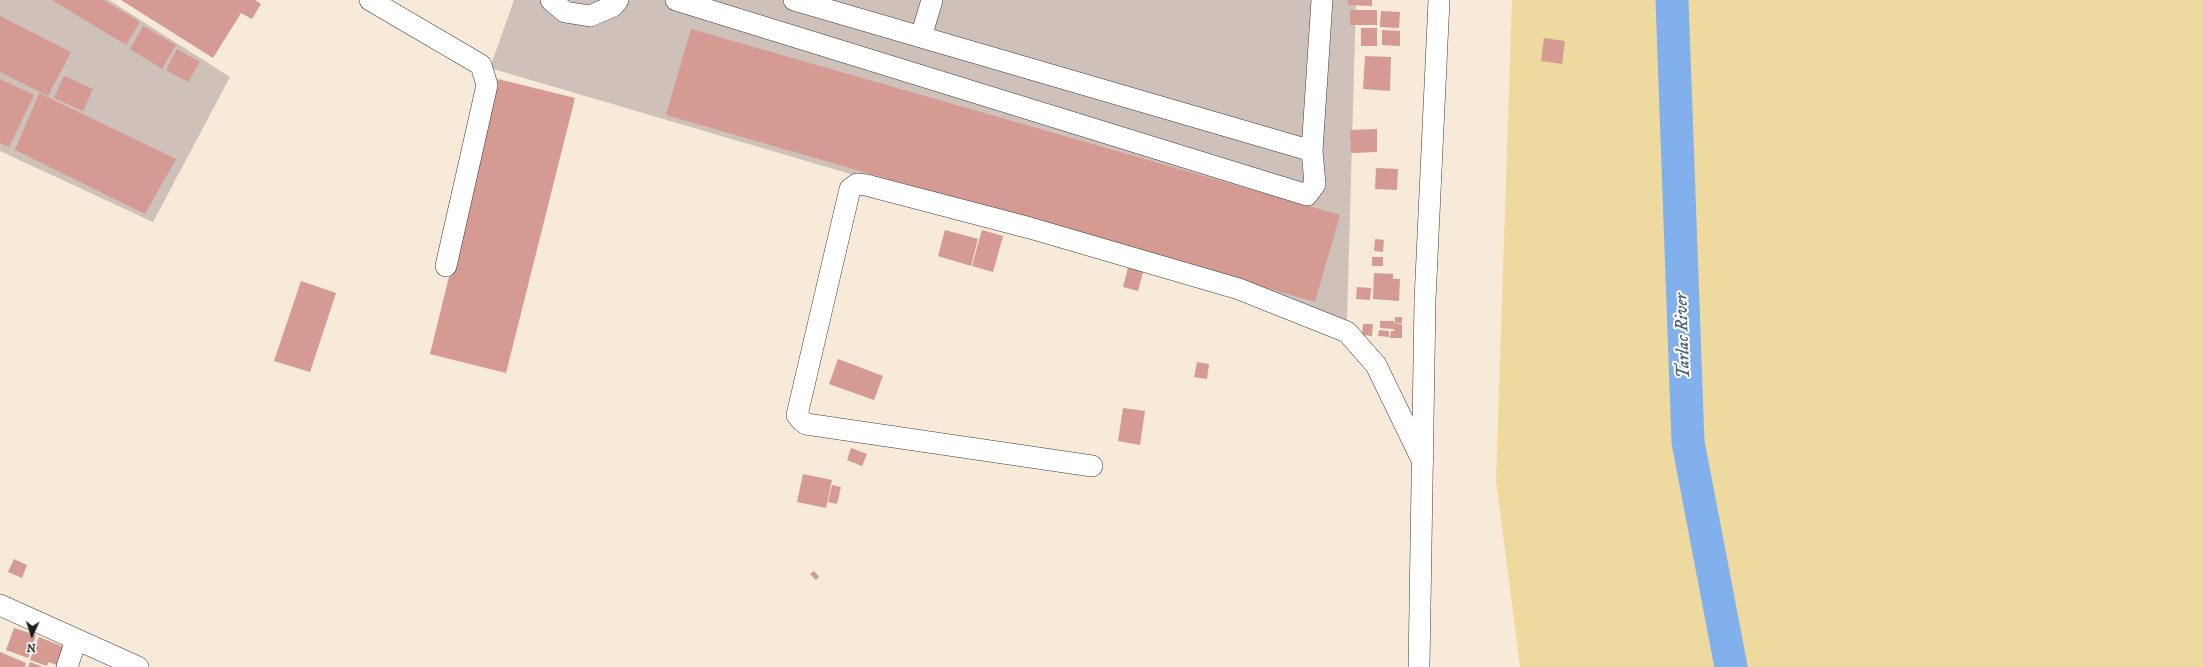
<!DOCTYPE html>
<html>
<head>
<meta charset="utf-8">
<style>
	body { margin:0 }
	#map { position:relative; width:2203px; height:667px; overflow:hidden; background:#f8ead8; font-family:"IM FELL DW Pica",serif }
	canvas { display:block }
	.north { position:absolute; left:12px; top:615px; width:40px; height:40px; -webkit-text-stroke:3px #fff; paint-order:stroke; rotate:183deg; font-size:11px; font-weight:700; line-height:16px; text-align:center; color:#1c1c1c }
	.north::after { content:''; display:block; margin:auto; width:14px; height:18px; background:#1c1c1c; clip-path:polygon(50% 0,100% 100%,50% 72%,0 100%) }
</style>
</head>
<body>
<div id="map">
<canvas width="2203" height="667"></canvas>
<div class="north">N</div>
</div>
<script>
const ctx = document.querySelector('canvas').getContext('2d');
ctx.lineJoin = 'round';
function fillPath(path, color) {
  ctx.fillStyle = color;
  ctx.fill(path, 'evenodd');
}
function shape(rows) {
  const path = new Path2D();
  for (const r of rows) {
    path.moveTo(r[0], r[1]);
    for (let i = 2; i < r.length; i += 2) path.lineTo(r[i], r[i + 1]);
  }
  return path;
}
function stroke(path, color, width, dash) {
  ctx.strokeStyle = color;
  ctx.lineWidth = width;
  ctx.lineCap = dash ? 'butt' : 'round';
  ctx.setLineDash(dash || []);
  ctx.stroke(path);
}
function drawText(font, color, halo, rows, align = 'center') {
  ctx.font = font + ' "IM FELL DW Pica",serif';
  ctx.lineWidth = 4;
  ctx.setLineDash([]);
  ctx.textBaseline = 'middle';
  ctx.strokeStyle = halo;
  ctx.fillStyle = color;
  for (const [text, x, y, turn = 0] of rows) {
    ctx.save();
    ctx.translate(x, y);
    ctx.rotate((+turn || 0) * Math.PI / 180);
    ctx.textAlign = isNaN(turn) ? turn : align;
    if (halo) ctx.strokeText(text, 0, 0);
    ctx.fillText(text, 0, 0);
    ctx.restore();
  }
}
fillPath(shape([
	[0,0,109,0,230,77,153,222,0,151],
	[514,0,1356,0,1347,320,490,68]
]), '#cec1ba');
fillPath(shape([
	[1512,0,2203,0,2203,667,1520,667,1496,480]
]), '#eeda9e');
stroke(shape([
	[1672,0,1688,442,1731,667]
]), '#81b0ec', 33);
fillPath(shape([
	[52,0,104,0,140,22,126,45],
	[121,0,255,0,261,4,252,19,241,13,213,58],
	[1348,0,1372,0,1372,6,1348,5],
	[1350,10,1377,10,1377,25,1350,25],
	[1381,11,1400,12,1399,28,1380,27],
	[0,16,71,52,48,96,0,72],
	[143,26,176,45,162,69,130,49],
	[1361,28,1377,28,1377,46,1361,46],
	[691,29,1340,215,1315,302,666,115],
	[1382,30,1400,31,1400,46,1382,45],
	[1544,38,1565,41,1562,64,1541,61],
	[177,49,200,62,188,82,166,70],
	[1365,56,1391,57,1390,91,1363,89],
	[64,76,93,89,83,111,54,98],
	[0,79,34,95,9,147,0,143],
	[498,79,575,98,506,373,430,354],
	[39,93,176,159,145,214,15,150],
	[1377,129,1377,152,1351,153,1350,130],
	[1376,168,1398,169,1397,190,1375,189],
	[945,230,978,239,971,266,938,256],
	[982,230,1003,236,993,272,972,266],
	[1375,239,1384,240,1383,252,1374,251],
	[1372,257,1383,257,1383,266,1372,266],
	[1129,264,1144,268,1138,291,1123,287],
	[1374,273,1393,274,1393,279,1400,279,1399,301,1373,299],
	[301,281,336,293,310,372,274,361],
	[1357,287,1371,288,1370,300,1356,299],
	[1395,317,1402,317,1402,323,1395,323],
	[1380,321,1394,321,1394,329,1380,328],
	[1394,323,1402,324,1402,338,1390,338,1391,331,1394,331],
	[1363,324,1373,324,1372,336,1362,335],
	[1379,330,1389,331,1389,337,1378,336],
	[838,359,883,376,874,400,829,384],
	[1197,362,1209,364,1207,379,1194,377],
	[1123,408,1145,411,1140,445,1118,441],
	[851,448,867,454,862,466,847,460],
	[803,474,832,480,826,508,797,502],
	[832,485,841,487,837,504,828,502],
	[14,559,27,565,22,578,8,572],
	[814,571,819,577,816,580,810,574],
	[14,628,36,635,28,658,6,650],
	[39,637,64,647,57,665,48,662,47,666,30,660],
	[0,652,26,663,25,667,0,667],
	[30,662,43,667,28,667]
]), '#d59b92');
const minor = shape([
	[370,0,481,65,487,85,446,266],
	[551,0,565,12,590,16,613,6,618,0],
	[676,0,1307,195,1315,184,1312,151],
	[794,0,1312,151,1322,0],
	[921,37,932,0],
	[1092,466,806,424,801,420,797,415,850,189,857,184,866,185,1030,228,1239,289,1347,332,1376,365,1423,462],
	[0,605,138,667],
	[67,667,76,640],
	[1419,667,1425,300,1439,0]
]);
stroke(minor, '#3d3b38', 22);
stroke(minor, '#fff', 21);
drawText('italic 18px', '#495f7a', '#fff', [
	["Tarlac River",1684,336,-92]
]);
</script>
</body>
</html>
